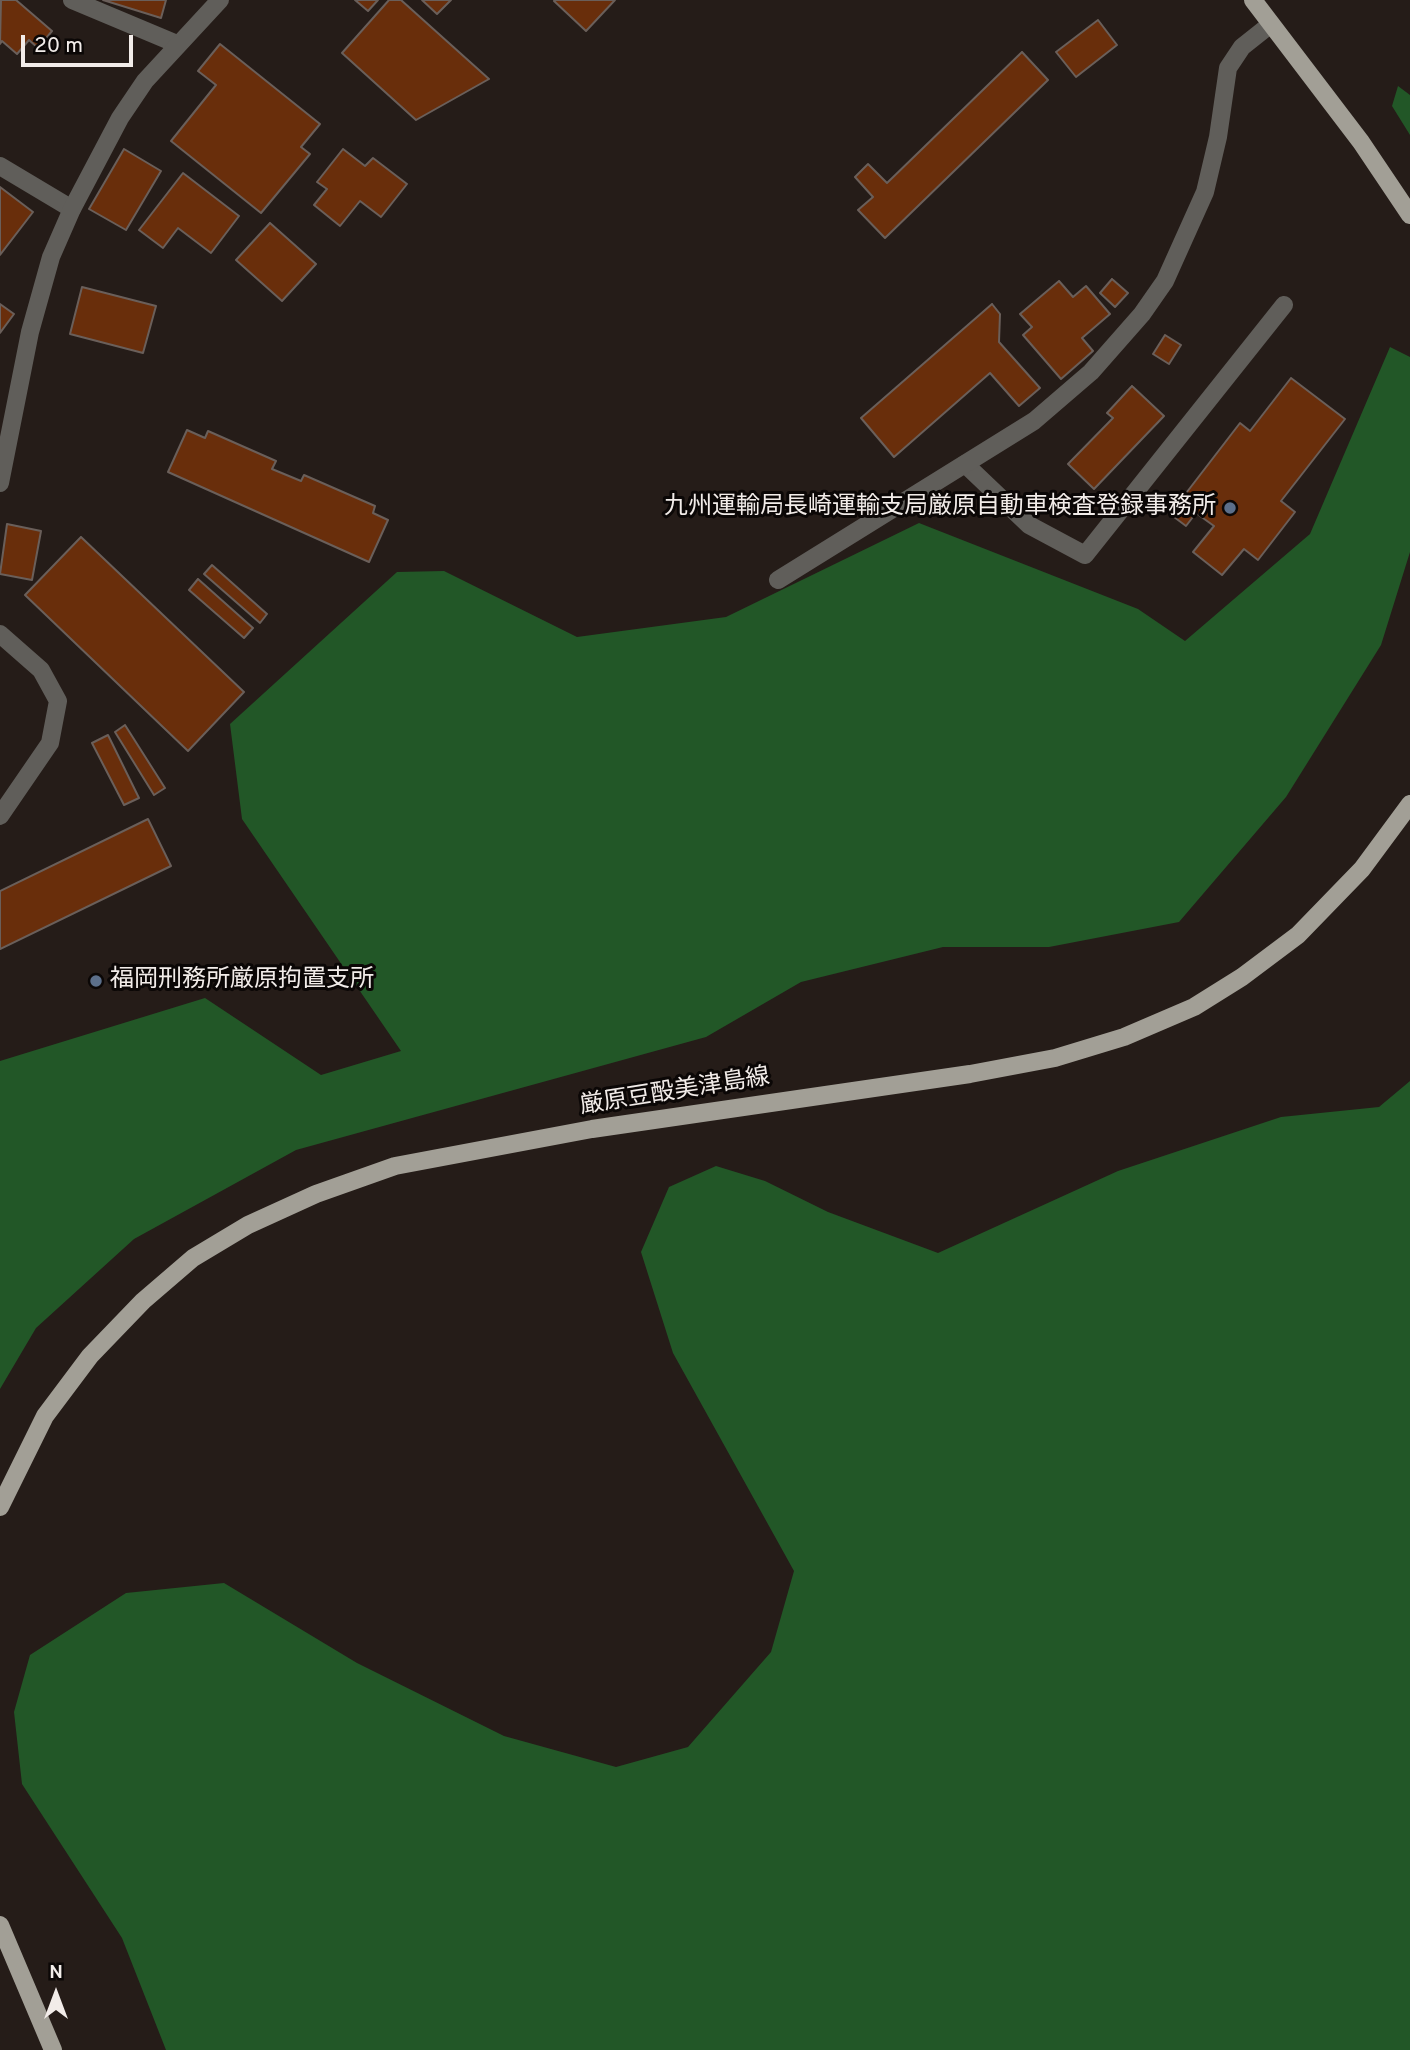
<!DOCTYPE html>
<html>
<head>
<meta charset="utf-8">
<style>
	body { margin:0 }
	#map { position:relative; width:1410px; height:2050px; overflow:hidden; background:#251c18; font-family:Overpass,sans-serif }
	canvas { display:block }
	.north { position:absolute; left:21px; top:1959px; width:70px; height:70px; -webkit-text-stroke:5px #0b0706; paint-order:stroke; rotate:0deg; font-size:19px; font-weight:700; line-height:28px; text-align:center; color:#f2ece9 }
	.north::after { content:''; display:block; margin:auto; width:24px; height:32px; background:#f2ece9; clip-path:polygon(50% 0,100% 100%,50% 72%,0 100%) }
	.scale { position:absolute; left:21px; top:35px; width:112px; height:32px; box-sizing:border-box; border:4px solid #f2ece9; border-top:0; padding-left:9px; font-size:21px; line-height:24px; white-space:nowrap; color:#f2ece9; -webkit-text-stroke:5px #0b0706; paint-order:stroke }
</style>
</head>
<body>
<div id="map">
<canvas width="1410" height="2050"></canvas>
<div class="north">N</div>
<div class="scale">20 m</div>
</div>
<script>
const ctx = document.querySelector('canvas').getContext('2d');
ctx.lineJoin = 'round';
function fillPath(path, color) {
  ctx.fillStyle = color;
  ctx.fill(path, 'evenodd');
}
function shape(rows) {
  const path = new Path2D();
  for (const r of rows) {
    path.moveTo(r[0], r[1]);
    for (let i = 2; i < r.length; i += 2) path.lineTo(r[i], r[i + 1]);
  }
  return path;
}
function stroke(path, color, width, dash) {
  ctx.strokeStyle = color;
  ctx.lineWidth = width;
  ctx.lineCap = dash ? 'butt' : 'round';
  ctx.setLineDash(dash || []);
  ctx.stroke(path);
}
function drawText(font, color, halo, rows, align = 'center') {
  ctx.font = font + ' Overpass,"Noto Sans JP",sans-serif';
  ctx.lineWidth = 6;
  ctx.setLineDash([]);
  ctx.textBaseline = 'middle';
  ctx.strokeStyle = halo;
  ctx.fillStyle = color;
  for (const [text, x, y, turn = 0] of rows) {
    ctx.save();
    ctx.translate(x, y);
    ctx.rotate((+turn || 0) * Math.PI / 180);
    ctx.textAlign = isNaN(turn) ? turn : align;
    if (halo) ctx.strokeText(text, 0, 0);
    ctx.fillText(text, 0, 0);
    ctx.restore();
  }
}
fillPath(shape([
	[1398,86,1410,95,1410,135,1392,106],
	[1390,347,1410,357,1410,552,1381,645,1286,797,1179,922,1049,947,943,947,801,982,706,1037,296,1150,134,1239,36,1328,0,1389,0,1061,205,998,321,1075,401,1051,242,819,230,724,397,572,444,571,577,637,726,617,919,523,1138,609,1185,641,1310,534],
	[1410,1081,1410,2050,166,2050,122,1938,22,1784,14,1712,30,1655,126,1593,224,1583,357,1663,504,1736,616,1767,688,1747,771,1652,794,1571,673,1353,641,1252,669,1187,716,1166,765,1181,828,1212,938,1253,1118,1171,1281,1117,1379,1107]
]), '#225727');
const building = shape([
	[1,0,16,0,52,31,38,48,29,40,17,54,2,41,0,44,1,0],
	[103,0,166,0,161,18,103,0],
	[355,0,378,0,368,11,355,0],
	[389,0,401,0,489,79,416,120,342,53,389,0],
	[422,0,451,0,437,14,422,0],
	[556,0,615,0,586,31,554,1,556,0],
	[1098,20,1117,45,1076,77,1056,52,1098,20],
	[220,44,320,124,301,147,310,154,261,213,171,141,216,85,198,71,220,44],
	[1022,52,1048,80,885,238,858,210,873,197,855,177,868,164,887,183,1022,52],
	[124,149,161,171,126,230,89,209,124,149],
	[343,149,365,166,373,158,407,184,381,217,360,201,340,226,314,205,327,189,317,182,343,149],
	[183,173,239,216,211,253,178,228,163,248,139,230,183,173],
	[0,187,33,212,0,255,0,187],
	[270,223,316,264,282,301,236,260,270,223],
	[1112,279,1128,293,1115,307,1100,293,1112,279],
	[1059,281,1073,297,1086,286,1110,314,1082,338,1093,351,1061,379,1023,335,1032,327,1020,314,1059,281],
	[82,287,156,306,143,353,70,334,82,287],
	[0,304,14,314,0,333,0,304],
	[992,304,1000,314,999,342,1040,388,1019,406,990,373,894,457,861,418,992,304],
	[1165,335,1181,345,1169,364,1153,354,1165,335],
	[1291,378,1345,419,1281,501,1295,512,1258,560,1244,549,1222,575,1193,552,1214,526,1196,513,1186,526,1170,514,1240,423,1250,431,1291,378],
	[1132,386,1164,416,1094,489,1068,464,1113,418,1107,413,1132,386],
	[187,430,205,438,208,431,276,461,272,469,301,481,304,475,375,506,373,513,388,520,369,562,168,472,187,430],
	[7,524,41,531,32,580,0,574,7,524],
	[81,537,244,692,188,751,25,595,81,537],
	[212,565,267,614,260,623,204,574,212,565],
	[198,579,253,628,244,638,189,590,198,579],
	[125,725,165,788,154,795,115,732,125,725],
	[108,735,139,798,124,805,92,743,108,735],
	[148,819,171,866,0,949,0,891,148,819]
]);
fillPath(building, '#692e0b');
stroke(building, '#6a5f5a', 2);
stroke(shape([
	[72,0,177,44],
	[0,166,72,209],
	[965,464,1029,525,1085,555,1284,305],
	[0,634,41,670,58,701,50,743,0,816]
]), '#605e5a', 18);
stroke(shape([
	[0,483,30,332,51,257,72,209,120,118,145,81,220,0],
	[778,580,1034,421,1091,372,1142,314,1165,281,1205,192,1218,137,1228,68,1242,47,1271,24]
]), '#605e5a', 18);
stroke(shape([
	[1253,0,1361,142,1410,215],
	[0,1507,45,1416,90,1356,143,1301,193,1258,248,1225,316,1194,395,1166,592,1129,970,1074,1055,1058,1124,1037,1194,1007,1242,977,1298,935,1362,869,1410,804],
	[0,1925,53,2050]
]), '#a29f96', 18);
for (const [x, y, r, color] of [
	[1230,508,7,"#5c6f8a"],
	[96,981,7,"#5c6f8a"]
]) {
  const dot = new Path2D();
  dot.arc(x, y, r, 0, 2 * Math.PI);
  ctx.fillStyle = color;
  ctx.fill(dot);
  stroke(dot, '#0b0706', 2.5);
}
drawText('24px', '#f2ece9', '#0b0706', [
	["九州運輸局長崎運輸支局厳原自動車検査登録事務所",1216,508],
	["福岡刑務所厳原拘置支所",110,981,"left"]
], 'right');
drawText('24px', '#f2ece9', '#0b0706', [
	["厳原豆酘美津島線",675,1093,-9]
]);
</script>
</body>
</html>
